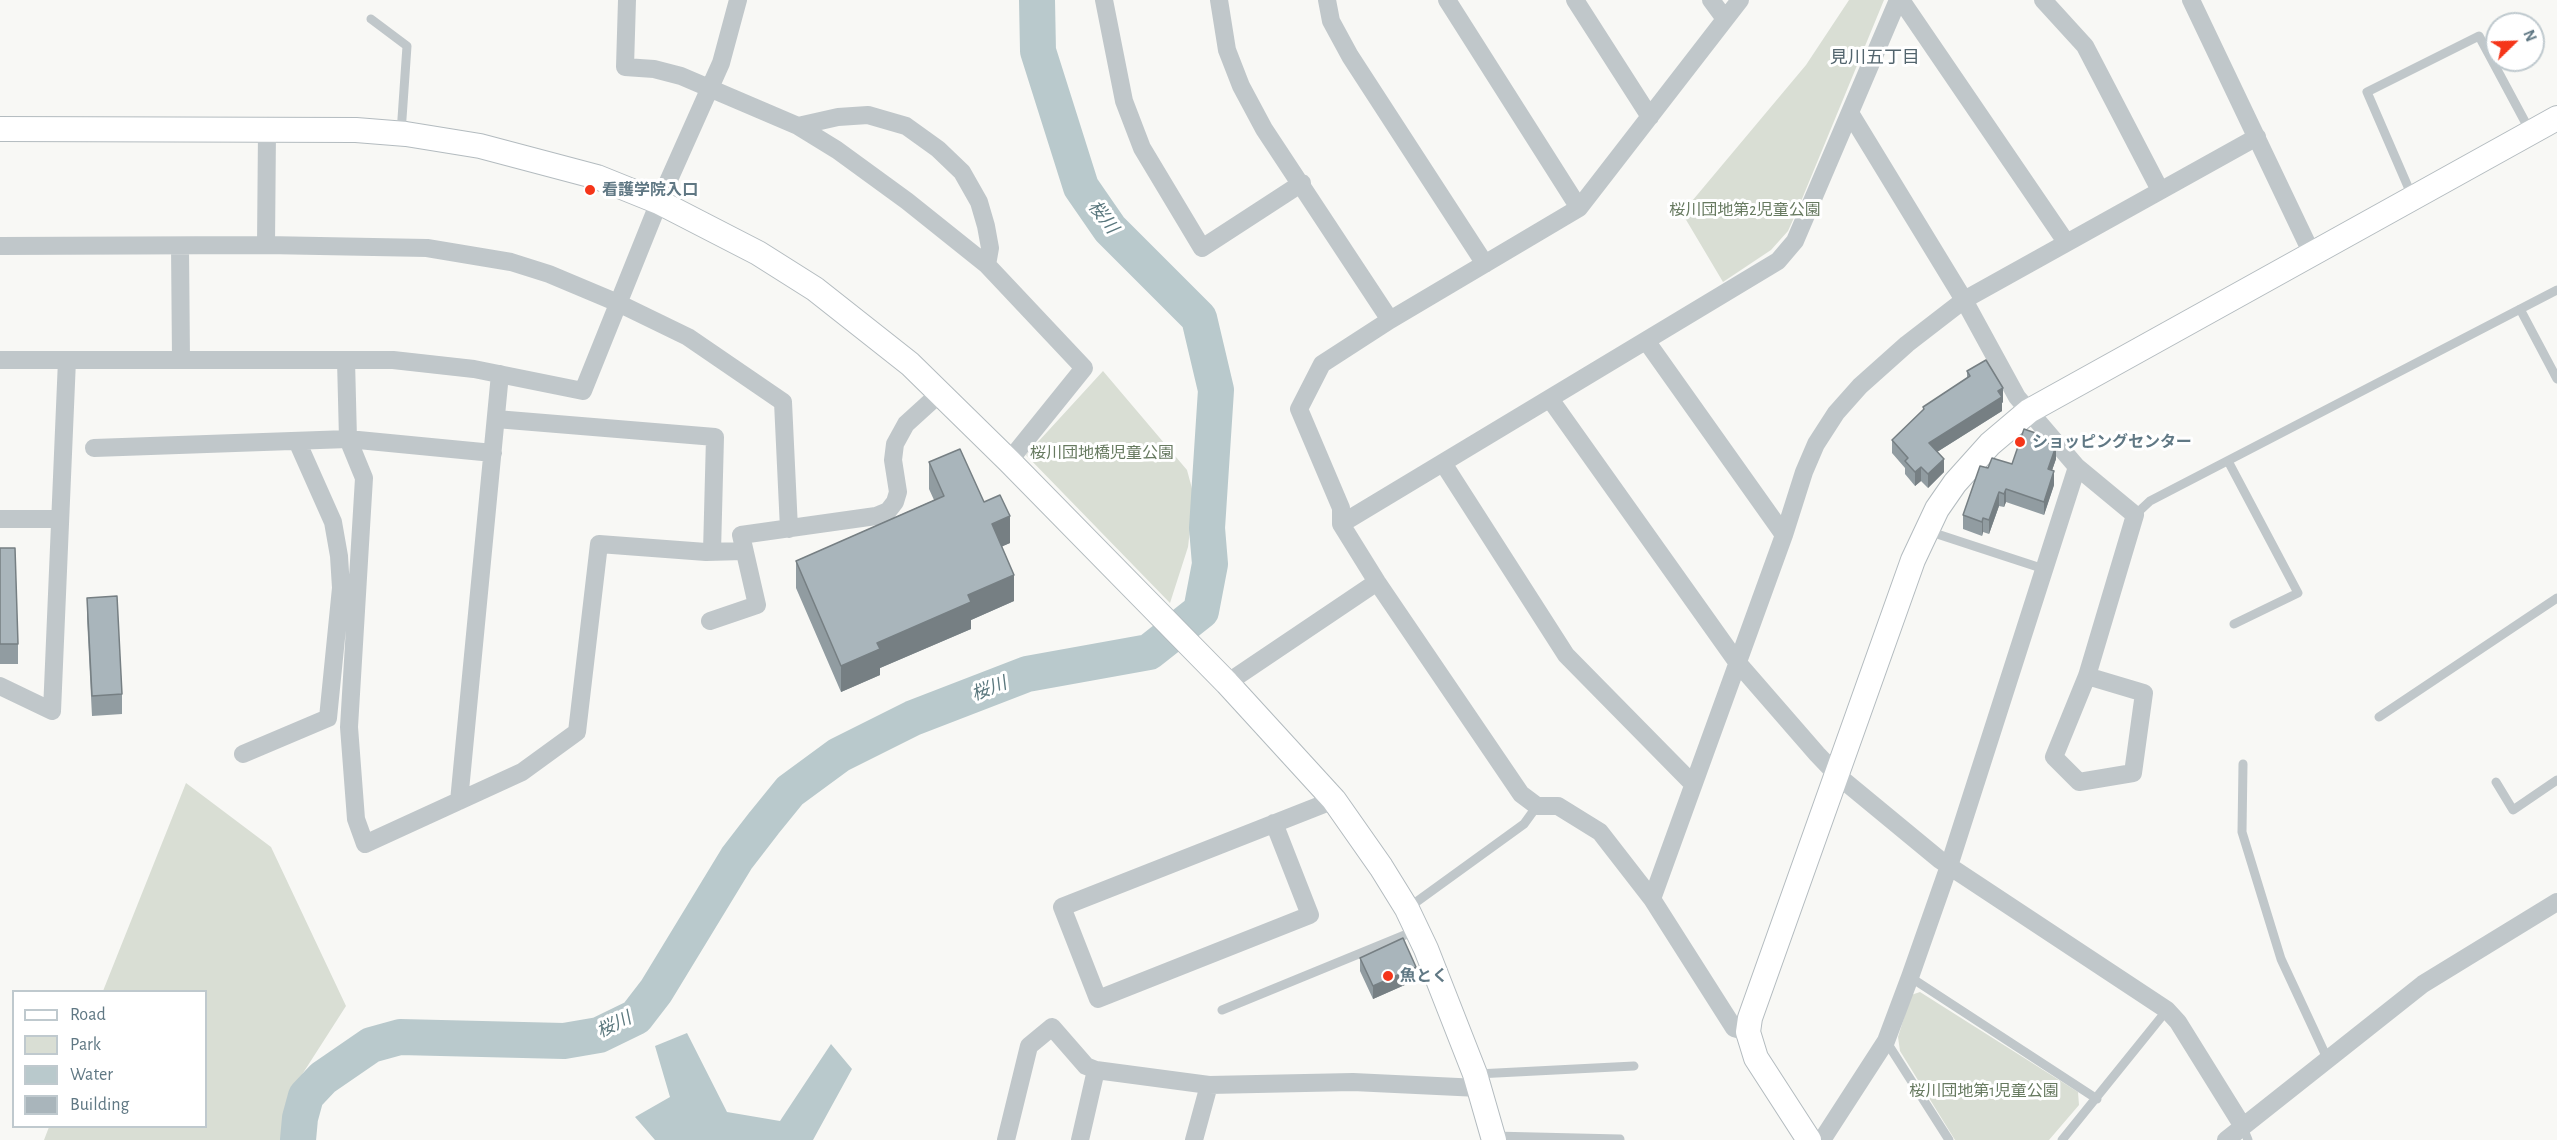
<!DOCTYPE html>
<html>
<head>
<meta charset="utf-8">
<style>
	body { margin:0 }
	#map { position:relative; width:2557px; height:1140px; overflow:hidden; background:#f8f8f5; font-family:"Alegreya Sans",sans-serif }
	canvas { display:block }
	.legend { position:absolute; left:12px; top:990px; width:195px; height:138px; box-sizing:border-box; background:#fff; border:2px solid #bfc9ce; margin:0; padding:8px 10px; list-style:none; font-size:18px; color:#607884 }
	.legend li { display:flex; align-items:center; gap:12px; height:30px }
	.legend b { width:30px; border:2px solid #bfc9ce }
	.north { position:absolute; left:2485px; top:12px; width:60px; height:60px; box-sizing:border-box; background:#fff; border:2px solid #bfc9ce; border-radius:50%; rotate:67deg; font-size:16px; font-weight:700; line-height:24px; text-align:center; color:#607884 }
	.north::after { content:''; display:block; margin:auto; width:21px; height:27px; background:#f53519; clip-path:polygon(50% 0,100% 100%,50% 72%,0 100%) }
</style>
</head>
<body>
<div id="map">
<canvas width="2557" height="1140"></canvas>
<ul class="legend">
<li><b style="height:8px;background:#fff"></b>Road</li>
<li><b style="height:16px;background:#d9ded4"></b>Park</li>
<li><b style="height:16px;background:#b9c9cc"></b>Water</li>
<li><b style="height:16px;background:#a9b5bb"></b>Building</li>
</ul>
<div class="north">N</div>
</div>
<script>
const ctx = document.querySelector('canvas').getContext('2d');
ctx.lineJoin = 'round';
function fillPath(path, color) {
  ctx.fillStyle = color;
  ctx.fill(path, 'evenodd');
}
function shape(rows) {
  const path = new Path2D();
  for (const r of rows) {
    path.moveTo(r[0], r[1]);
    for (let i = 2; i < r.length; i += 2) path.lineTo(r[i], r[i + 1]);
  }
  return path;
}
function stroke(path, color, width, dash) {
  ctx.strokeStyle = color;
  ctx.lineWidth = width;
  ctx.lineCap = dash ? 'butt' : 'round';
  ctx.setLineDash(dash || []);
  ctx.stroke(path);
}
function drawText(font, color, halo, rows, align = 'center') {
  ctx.font = font + ' "Alegreya Sans","Noto Sans JP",sans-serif';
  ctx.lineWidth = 6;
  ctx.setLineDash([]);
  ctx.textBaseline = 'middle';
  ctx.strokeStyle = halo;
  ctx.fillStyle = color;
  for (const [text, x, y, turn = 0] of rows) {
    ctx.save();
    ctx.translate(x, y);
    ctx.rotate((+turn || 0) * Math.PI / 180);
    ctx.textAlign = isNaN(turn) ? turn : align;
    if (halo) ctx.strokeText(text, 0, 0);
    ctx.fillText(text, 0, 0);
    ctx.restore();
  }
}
fillPath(shape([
	[1849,0,1884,0,1797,211,1788,231,1771,250,1723,282,1682,213,1806,65],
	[1103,371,1187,470,1194,496,1188,547,1170,603,1026,455],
	[186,783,271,847,346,1006,296,1084,290,1140,44,1140,49,1127,206,1126,206,992,103,991],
	[1920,992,2078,1092,2079,1105,2049,1140,1955,1140,1900,1051,1898,1037,1911,995]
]), '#d9ded4');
fillPath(shape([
	[687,1033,727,1112,780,1121,831,1044,852,1069,813,1140,655,1140,635,1117,670,1097,655,1046]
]), '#b9c9cc');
stroke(shape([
	[298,1140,300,1118,306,1096,323,1078,371,1045,400,1037,564,1041,599,1035,636,1017,656,991,737,858,764,823,790,791,839,755,913,718,1027,674,1149,652,1201,611,1210,564,1207,528,1216,390,1199,318,1110,229,1081,187,1038,51,1037,0]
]), '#b9c9cc', 36);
const secondary = shape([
	[0,129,356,130,406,134,480,146,597,177,659,202,758,253,815,289,910,364,1009,461,1227,683,1334,800,1381,867,1407,909,1426,949,1475,1074,1494,1140],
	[1809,1140,1756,1058,1748,1032,1750,1018,1913,560,1937,509,1955,483,1990,444,2029,411,2557,118]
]);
stroke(secondary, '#b3bbbf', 26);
stroke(shape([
	[371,19,407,46,401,133],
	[2412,196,2367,92,2479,36,2530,131],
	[2520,309,2557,379],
	[2228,461,2298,593,2234,624],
	[2135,515,2150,501,2557,290],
	[1928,531,2044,569],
	[2379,717,2557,598],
	[2243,764,2242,832,2281,959,2327,1058],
	[2496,782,2513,810,2557,780],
	[1408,908,1524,824,1537,806],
	[1910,977,2097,1099],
	[1222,1010,1417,930],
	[1886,1041,1949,1140],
	[1477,1074,1634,1066],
	[2242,1125,2248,1140],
	[1493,1136,1620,1139],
	[2062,1140,2167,1010]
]), '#c0c7ca', 9);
stroke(shape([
	[627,0,625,67,654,69,681,76,798,126,837,150,907,201,987,265,1084,368,1009,461],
	[1104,0,1124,101,1142,148,1202,248,1302,183],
	[1219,0,1227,50,1241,86,1264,129,1390,320],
	[1327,0,1331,21,1350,56,1485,264],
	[1447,0,1579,208],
	[1575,0,1650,117],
	[1711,0,1725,19],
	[1740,0,1579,208,1390,320,1322,364,1299,409,1341,508,1341,524,1377,582,1521,794,1537,806,1558,806,1600,832,1652,899,1734,1028,1748,1032],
	[1901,0,2066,242],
	[2043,0,2085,46,2160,190],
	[2191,0,2312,254],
	[1850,113,1964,300,2017,397,2077,467,2135,515,2087,676,2054,757,2079,782,2133,773,2144,693,2087,676],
	[798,126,838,117,868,115,906,126,938,149,962,172,979,202,986,226,990,248,987,265],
	[266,245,267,130],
	[0,246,266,245,427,248,511,262,549,274,618,303,688,337,783,402,789,529],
	[180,246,181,360],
	[1647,342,1784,535],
	[0,360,393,360,474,369,583,391,659,202,721,63,738,0],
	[346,360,348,439,364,478,349,727,356,819,365,844,522,772,577,732,599,544,706,552,744,551],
	[1550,399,1737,662,1817,754,1837,775,1940,860,2167,1010,2178,1022,2242,1125],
	[496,419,715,437,712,552],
	[94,448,348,439,493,453],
	[1443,463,1566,655,1693,784],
	[0,519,60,519],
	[1341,524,1778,261,1795,241,1898,0],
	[710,621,757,605,741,535,876,516,888,511,895,502,898,492,893,460,895,444,906,424,939,394],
	[1227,683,1377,582],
	[0,686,52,711,67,360],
	[243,754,328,718,341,588,339,556,333,522,297,441],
	[459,801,500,374],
	[1274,823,1310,915,1098,999,1062,907,1334,800],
	[1652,899,1784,535,1804,472,1816,444,1836,413,1860,386,1907,344,1964,300,2257,137],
	[1006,1140,1029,1046,1052,1027,1086,1066,1096,1070,1209,1085,1353,1082,1479,1088],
	[1080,1140,1096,1070],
	[1194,1140,1209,1085],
	[1822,1140,1886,1041,1910,977,1949,866,2077,467],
	[2226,1140,2423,984,2557,902]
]), '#c0c7ca', 18);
stroke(secondary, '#fff', 24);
fillPath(shape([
	[1967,371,2003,402,2002,403,2002,411,1937,452,1944,472,1928,488,1921,481,1915,486,1905,474,1905,468,1892,453,1892,440,1923,410,1923,407,1967,378],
	[2047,442,2056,459,2052,470,2054,485,2044,515,2006,502,2004,507,1999,506,1989,534,1983,532,1982,536,1963,529,1963,515,1988,468,2012,464],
	[929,462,984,502,1010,543,1002,546,1014,601,971,620,971,629,880,668,880,675,841,692,796,588,796,561,934,500,929,489],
	[0,548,18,644,18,664,0,664],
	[87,598,122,694,122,714,92,716,87,618],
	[1360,958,1416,980,1373,999,1360,971]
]), '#919ca1');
fillPath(shape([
	[2003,388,2003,402,2002,403,2002,411,1929,457,1929,443,1998,391],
	[2056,446,2056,459,2048,482,2048,469],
	[1944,459,1944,472,1928,488,1928,474],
	[1921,467,1921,481,1915,486,1915,472],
	[2054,471,2054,485,2044,515,2044,502],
	[2006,489,2006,502,2004,507,2004,494],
	[1999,492,1999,506,1989,534,1989,520],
	[1010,516,1010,543,992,551,992,524],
	[1983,518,1983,532,1982,536,1982,522],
	[1014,575,1014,601,971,620,971,629,880,668,880,675,841,692,841,666,877,643,968,595],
	[1416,967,1416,980,1373,999,1373,986]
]), '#767f83');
const building = shape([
	[1986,360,2003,388,1998,391,2002,397,1929,443,1944,459,1928,474,1921,467,1915,472,1905,461,1908,458,1892,440,1924,409,1923,407,1970,376,1967,371,1986,360],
	[2024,429,2047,437,2045,442,2056,446,2048,469,2054,471,2044,502,2006,489,2004,494,1999,492,1989,520,1983,518,1982,522,1963,515,1980,466,1988,468,1992,458,2012,464,2024,429],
	[960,449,984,502,1000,495,1010,516,992,524,1014,575,968,595,971,602,877,643,880,649,841,666,796,561,944,496,929,462,960,449],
	[0,548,15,548,18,644,0,644,0,548],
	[117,596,122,694,92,696,87,598,117,596],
	[1403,938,1416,967,1373,986,1360,958,1403,938]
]);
fillPath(building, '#a9b5bb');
stroke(building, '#767f83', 1.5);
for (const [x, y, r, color] of [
	[590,190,6,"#f53519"],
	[2020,442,6,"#f53519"],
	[1388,976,6,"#f53519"]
]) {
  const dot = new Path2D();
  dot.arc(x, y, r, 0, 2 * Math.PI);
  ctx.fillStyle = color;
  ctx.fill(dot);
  stroke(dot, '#fff', 2);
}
drawText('bold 16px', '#607884', '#fff', [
	["看護学院入口",602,190],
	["ショッピングセンター",2032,442],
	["魚とく",1400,976]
], 'left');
drawText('16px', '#677a60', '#fff', [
	["桜川団地第2児童公園",1745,210],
	["桜川団地橋児童公園",1102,453],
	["桜川団地第1児童公園",1984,1091]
]);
drawText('18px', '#53656e', '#fff', [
	["見川五丁目",1875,58]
]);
drawText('italic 18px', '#5b787e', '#fff', [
	["桜川",1103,217,53],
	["桜川",989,689,-21],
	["桜川",614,1025,-26]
]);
</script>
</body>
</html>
